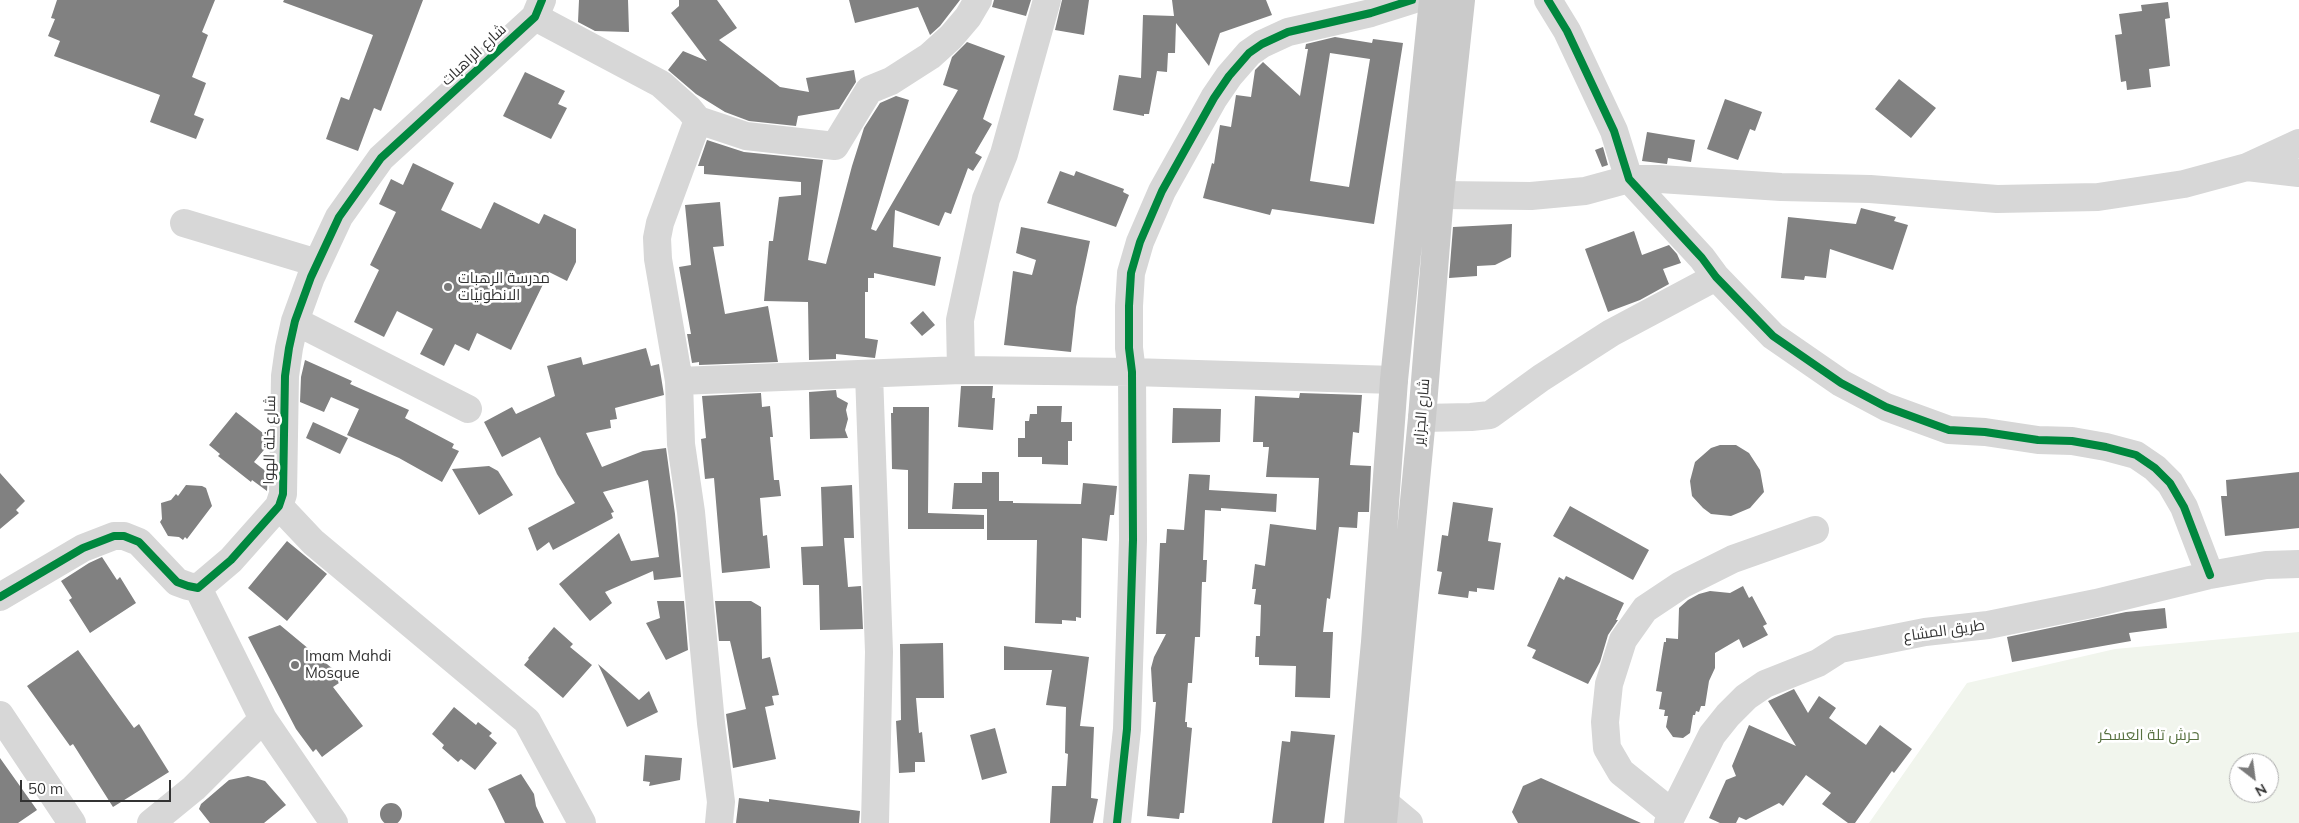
<!DOCTYPE html>
<html>
<head>
<meta charset="utf-8">
<style>
	body { margin:0 }
	#map { position:relative; width:2299px; height:823px; overflow:hidden; background:#fff; font-family:Mulish,sans-serif }
	canvas { display:block }
	.north { position:absolute; left:2229px; top:753px; width:50px; height:50px; box-sizing:border-box; background:#fff; border:1px solid #adadad; border-radius:50%; rotate:150deg; font-size:14px; font-weight:700; line-height:20px; text-align:center; color:#333 }
	.north::after { content:''; display:block; margin:auto; width:18px; height:22px; background:#7a7a7a; clip-path:polygon(50% 0,100% 100%,50% 72%,0 100%) }
	.scale { position:absolute; left:20px; top:780px; width:151px; height:22px; box-sizing:border-box; border:2px solid #333; border-top:0; padding-left:6px; font-size:15px; line-height:18px; white-space:nowrap; color:#333; -webkit-text-stroke:4px #fff; paint-order:stroke }
</style>
</head>
<body>
<div id="map">
<canvas width="2299" height="823"></canvas>
<div class="north">N</div>
<div class="scale">50 m</div>
</div>
<script>
const ctx = document.querySelector('canvas').getContext('2d');
ctx.lineJoin = 'round';
function fillPath(path, color) {
  ctx.fillStyle = color;
  ctx.fill(path, 'evenodd');
}
function shape(rows) {
  const path = new Path2D();
  for (const r of rows) {
    if (r.length === 3) {
      path.moveTo(r[0] + r[2], r[1]);
      path.arc(r[0], r[1], r[2], 0, 2 * Math.PI);
      continue;
    }
    path.moveTo(r[0], r[1]);
    for (let i = 2; i < r.length; i += 2) path.lineTo(r[i], r[i + 1]);
  }
  return path;
}
function stroke(path, color, width, dash) {
  ctx.strokeStyle = color;
  ctx.lineWidth = width;
  ctx.lineCap = dash ? 'butt' : 'round';
  ctx.setLineDash(dash || []);
  ctx.stroke(path);
}
function drawText(font, color, halo, rows, align = 'center') {
  ctx.font = font + ' Mulish,Cairo,sans-serif';
  ctx.lineWidth = 5;
  ctx.setLineDash([]);
  ctx.textBaseline = 'middle';
  ctx.strokeStyle = halo;
  ctx.fillStyle = color;
  for (const [text, x, y, turn = 0] of rows) {
    ctx.save();
    ctx.translate(x, y);
    ctx.rotate((+turn || 0) * Math.PI / 180);
    ctx.textAlign = isNaN(turn) ? turn : align;
    if (halo) ctx.strokeText(text, 0, 0);
    ctx.fillText(text, 0, 0);
    ctx.restore();
  }
}
fillPath(shape([
	[2299,632,2299,823,1869,823,1967,683,2115,649],
	[2239,763,2269,763,2269,793,2239,793]
]), '#f1f5ed');
fillPath(shape([
	[57,0,215,0,202,32,208,35,192,77,206,83,194,115,204,119,196,139,150,122,160,95,54,56,60,41,48,36,55,19,51,18],
	[284,0,423,0,381,111,374,108,358,151,326,139,341,97,349,100,373,35,283,2],
	[579,0,628,0,629,32,595,31,578,22],
	[679,0,717,0,737,28,719,40,780,87,809,92,806,78,854,70,856,82,839,109,798,116,796,126,749,121,725,112,696,94,668,70,683,51,707,61,671,13,679,6],
	[849,0,960,0,940,26,930,35,918,7,855,23],
	[994,0,1031,0,1026,16,992,7],
	[1062,0,1089,0,1084,35,1055,30],
	[1172,0,1266,0,1272,15,1220,33,1209,66,1176,23,1175,53,1168,53,1167,72,1157,71,1149,114,1144,114,1144,116,1113,110,1119,75,1141,78,1143,15,1174,16],
	[2168,2,2170,18,2165,19,2170,66,2149,69,2151,87,2127,90,2126,81,2121,82,2115,35,2122,34,2119,14,2142,11,2141,5],
	[1335,37,1372,43,1373,39,1403,43,1374,224,1272,209,1270,215,1203,198,1212,163,1214,164,1220,125,1231,127,1236,95,1251,97,1255,70,1263,62,1300,96,1308,49,1305,49,1306,44],
	[1330,53,1370,59,1349,187,1310,181],
	[967,42,1005,56,983,119,992,124,975,153,982,157,973,171,968,168,951,214,945,212,939,226,895,210,893,247,941,257,935,286,874,273,874,278,868,278,868,292,865,292,865,338,878,340,875,358,836,354,836,359,809,360,808,302,764,301,769,241,773,241,779,197,801,195,801,182,704,174,704,166,698,166,707,140,744,152,823,160,808,260,826,264,852,166,864,128,880,103,896,96,909,100,871,229,876,231,958,90,943,85,952,57],
	[525,72,565,91,558,104,567,108,551,139,503,116],
	[1899,79,1936,108,1911,138,1875,109],
	[1725,99,1762,112,1755,131,1750,129,1738,160,1707,149],
	[1647,132,1695,140,1691,162,1668,158,1667,164,1642,161],
	[1603,147,1608,165,1602,167,1595,150],
	[413,163,454,183,441,210,481,229,494,202,539,224,544,214,576,229,576,262,567,281,549,272,511,350,477,333,469,351,455,344,444,366,420,354,433,329,397,311,384,337,354,322,379,270,370,265,396,212,379,204,391,179,403,185],
	[1060,171,1074,176,1076,171,1124,189,1123,192,1129,195,1116,227,1047,203],
	[720,202,724,246,713,247,725,314,768,306,778,362,699,365,699,362,692,363,687,334,691,334,679,267,691,265,685,205],
	[1861,208,1896,217,1894,221,1908,225,1893,270,1830,249,1826,278,1805,276,1804,280,1781,278,1788,217,1856,224],
	[1512,224,1511,257,1495,265,1477,266,1477,276,1449,278,1453,227],
	[1021,227,1090,241,1076,307,1071,352,1004,345,1013,271,1032,275,1036,260,1016,253],
	[1634,231,1642,255,1669,245,1677,254,1681,263,1663,269,1669,284,1640,300,1608,312,1585,249],
	[923,311,935,325,922,336,910,323],
	[646,348,651,366,659,364,664,395,615,408,617,419,610,420,611,428,586,433,602,467,643,451,666,448,675,514,681,577,654,580,653,571,605,592,612,603,590,621,559,584,619,533,631,561,659,557,648,480,603,492,614,512,611,513,613,518,553,550,549,542,537,551,528,528,575,503,557,474,540,437,502,457,484,422,512,407,516,414,555,396,547,366,581,357,583,365],
	[305,360,352,381,350,384,409,410,405,418,454,444,452,448,459,451,442,482,399,458,347,435,359,409,331,397,324,412,300,402,301,377],
	[961,386,993,386,992,398,995,398,993,430,958,427],
	[836,390,837,397,848,403,846,410,848,419,845,430,848,438,810,439,809,392],
	[761,393,762,407,770,406,773,437,770,437,774,480,779,480,781,496,760,498,763,536,767,535,770,568,722,573,714,478,705,479,701,439,706,438,702,396],
	[1300,393,1362,395,1359,433,1353,432,1350,465,1371,466,1369,512,1358,512,1357,528,1339,527,1330,599,1327,598,1323,632,1333,632,1330,698,1295,697,1296,666,1259,665,1259,657,1255,657,1256,636,1260,636,1261,605,1254,604,1256,589,1252,589,1255,564,1265,566,1270,524,1316,530,1319,478,1266,477,1269,447,1263,447,1263,442,1253,442,1255,396,1299,398],
	[1037,406,1062,406,1061,422,1072,422,1072,441,1068,441,1068,465,1042,464,1042,457,1018,457,1018,438,1025,438,1025,421,1029,421,1030,414,1037,414],
	[893,407,929,407,928,513,984,515,984,529,908,529,908,470,892,469,891,413,893,413],
	[1173,408,1221,409,1220,442,1172,443],
	[236,412,268,437,265,440,268,445,254,462,268,473,267,491,252,480,251,482,218,456,220,454,209,445],
	[313,422,348,438,340,454,306,438],
	[1720,445,1736,445,1749,453,1760,470,1764,492,1750,508,1731,516,1711,514,1703,508,1692,496,1690,481,1695,462,1711,448],
	[489,466,498,471,513,495,479,515,452,469],
	[982,472,999,472,999,501,1013,501,1013,503,1081,504,1083,483,1117,486,1114,515,1110,515,1107,541,1082,538,1081,618,1076,617,1076,621,1062,620,1062,624,1035,623,1037,540,987,540,987,509,952,509,954,483,982,483],
	[2299,472,2299,528,2225,536,2221,496,2227,496,2226,480],
	[0,473,25,501,16,510,19,513,0,529],
	[1189,474,1210,475,1209,490,1277,494,1276,512,1221,508,1221,511,1205,510,1203,560,1207,560,1206,582,1202,582,1200,637,1195,637,1192,683,1188,683,1185,722,1187,722,1187,727,1192,728,1184,813,1180,813,1179,819,1147,816,1156,702,1153,702,1151,668,1154,657,1166,634,1156,634,1160,543,1166,543,1167,529,1184,530],
	[186,485,202,486,206,488,212,506,187,539,185,537,183,540,179,537,168,536,160,522,162,519,161,503,171,500,176,494,178,496],
	[852,485,854,538,844,538,848,587,861,586,863,629,820,630,819,585,803,585,801,547,823,546,821,487],
	[1453,502,1493,508,1488,541,1501,543,1494,590,1477,588,1477,592,1469,591,1468,598,1438,594,1442,572,1437,571,1442,535,1448,536],
	[1570,506,1649,550,1633,580,1553,536],
	[287,541,327,574,287,621,248,588],
	[102,557,117,580,120,577,136,603,90,633,69,600,72,598,61,581,89,563],
	[1566,576,1624,603,1616,620,1618,620,1608,635,1600,662,1588,684,1532,658,1536,650,1527,646,1559,577,1564,580],
	[1743,586,1749,598,1752,596,1767,624,1763,626,1768,635,1743,648,1739,639,1715,653,1715,668,1709,681,1705,706,1701,706,1699,712,1696,711,1695,715,1693,715,1690,733,1683,738,1673,737,1666,727,1668,716,1664,716,1665,710,1659,709,1662,692,1656,691,1664,642,1666,642,1666,638,1678,639,1679,608,1688,600,1699,594,1710,591,1730,593],
	[657,601,684,601,688,650,666,660,646,623,660,618],
	[715,601,751,601,761,607,762,659,770,657,779,695,772,696,774,705,765,707,776,759,733,768,726,714,746,709,730,641,719,641],
	[2165,608,2167,628,2129,633,2131,641,2012,662,2007,637,2126,612],
	[280,625,345,679,333,687,363,726,322,757,316,749,313,752,296,729,248,637],
	[554,627,573,644,570,647,592,665,563,698,524,665,529,659,528,658],
	[943,643,944,698,916,698,919,733,922,732,925,762,915,762,915,772,899,773,896,721,901,720,900,644],
	[1004,646,1089,657,1080,726,1094,727,1091,798,1098,799,1093,823,1050,823,1052,786,1066,786,1068,754,1065,753,1066,707,1046,705,1052,670,1004,670],
	[78,650,134,728,139,724,169,772,113,807,73,744,70,746,27,686],
	[598,664,639,700,649,691,658,712,627,727],
	[1794,689,1808,713,1819,696,1836,708,1829,718,1866,745,1880,725,1912,749,1894,773,1892,771,1855,823,1848,823,1822,804,1831,793,1806,775,1783,806,1779,803,1746,820,1739,817,1736,823,1720,823,1709,818,1726,780,1736,776,1732,766,1749,725,1796,746,1768,701],
	[454,707,476,725,478,722,492,733,489,736,497,743,475,770,461,759,458,762,442,748,444,745,432,734],
	[995,728,1007,773,982,780,970,735],
	[1291,731,1335,735,1324,823,1272,823,1282,741,1290,742],
	[645,755,682,758,680,780,649,786,650,782,643,781],
	[0,758,37,810,18,823,0,823],
	[521,774,534,794,536,806,544,823,505,823,495,802,488,789],
	[248,776,265,781,286,805,264,823,210,823,199,809,201,804,229,780],
	[1541,778,1641,823,1518,823,1512,812,1523,786],
	[739,798,769,802,769,799,860,811,859,823,736,823],
	[391,814,11]
]), '#818181');
stroke(shape([
	[1548,0,1567,31,1614,131,1629,179,1702,258,1716,277,1773,336,1841,383,1886,407,1949,430,1985,432,2038,440,2072,441,2106,447,2136,455,2155,468,2170,483,2184,507,2210,575],
	[535,17,661,84,689,109,698,120,660,223,657,238,658,259,679,381,681,444,691,512,711,723,721,802,719,823],
	[698,120,746,136,835,146,869,90,891,81,930,56,951,37,968,17,978,0],
	[2247,167,2299,173],
	[1440,195,1531,196,1585,191,1629,179,1660,179,1781,187,1870,189,1997,199,2098,197,2184,184,2247,167,2299,143],
	[184,223,317,263],
	[295,321,468,409],
	[961,370,960,320,986,199,1004,154,1047,0],
	[869,374,879,652,875,823],
	[679,381,961,370,1132,372,1394,380],
	[1422,418,1471,417,1490,415,1541,378,1611,333,1716,277],
	[279,506,313,542,527,721,582,823],
	[198,588,263,719,334,823],
	[0,597,83,548,114,536,124,536,139,542,177,582,188,586,198,588,231,560,279,506,283,494,285,376,289,348,295,321,311,277,339,217,381,158,535,17,542,0],
	[0,715,72,823],
	[1385,803,1409,823],
	[1672,813,1621,772,1607,748,1605,722,1609,684,1623,640,1645,609,1681,585,1733,559,1815,530],
	[151,823,194,788,263,719],
	[1117,823,1127,729,1133,540,1132,372,1129,348,1129,306,1131,273,1140,242,1162,191,1214,98,1229,76,1249,53,1262,44,1288,32,1371,13,1412,0],
	[1668,823,1712,735,1728,715,1746,697,1765,684,1818,663,1840,649,1925,632,1988,625,2096,603,2210,575,2266,565,2299,564]
]), '#d7d7d7', 28);
stroke(shape([
	[1358,823,1375,642,1394,380,1433,0],
	[1383,823,1422,418,1440,195,1461,0]
]), '#cacaca', 28);
stroke(shape([
	[1548,0,1567,31,1614,131,1629,179,1702,258,1716,277,1773,336,1841,383,1886,407,1949,430,1985,432,2038,440,2072,441,2106,447,2136,455,2155,468,2170,483,2184,507,2210,575],
	[0,597,83,548,114,536,124,536,139,542,177,582,188,586,198,588,231,560,279,506,283,494,285,376,289,348,295,321,311,277,339,217,381,158,535,17,542,0],
	[1117,823,1127,729,1133,540,1132,372,1129,348,1129,306,1131,273,1140,242,1162,191,1214,98,1229,76,1249,53,1262,44,1288,32,1371,13,1412,0]
]), '#00873e', 8);
for (const [x, y, r, color] of [
	[448,287,5,"#7a7a7a"],
	[295,665,5,"#7a7a7a"]
]) {
  const dot = new Path2D();
  dot.arc(x, y, r, 0, 2 * Math.PI);
  ctx.fillStyle = color;
  ctx.fill(dot);
  stroke(dot, '#fff', 2);
}
drawText('15px', '#333', '#fff', [
	["شارع الراهبات",474,55,-43],
	["شارع الجزاير",1422,412,-85],
	["شارع خلة الهوا",270,440,-89],
	["طريق المشاع",1944,631,-8]
]);
drawText('15px', '#333', '#fff', [
	["مدرسة الرهبات",458,278],
	["الانطونيات",458,295],
	["Imam Mahdi",305,656],
	["Mosque",305,673]
], 'left');
drawText('15px', '#56703f', '#fff', [
	["حرش تلة العسكر",2149,735]
]);
</script>
</body>
</html>
